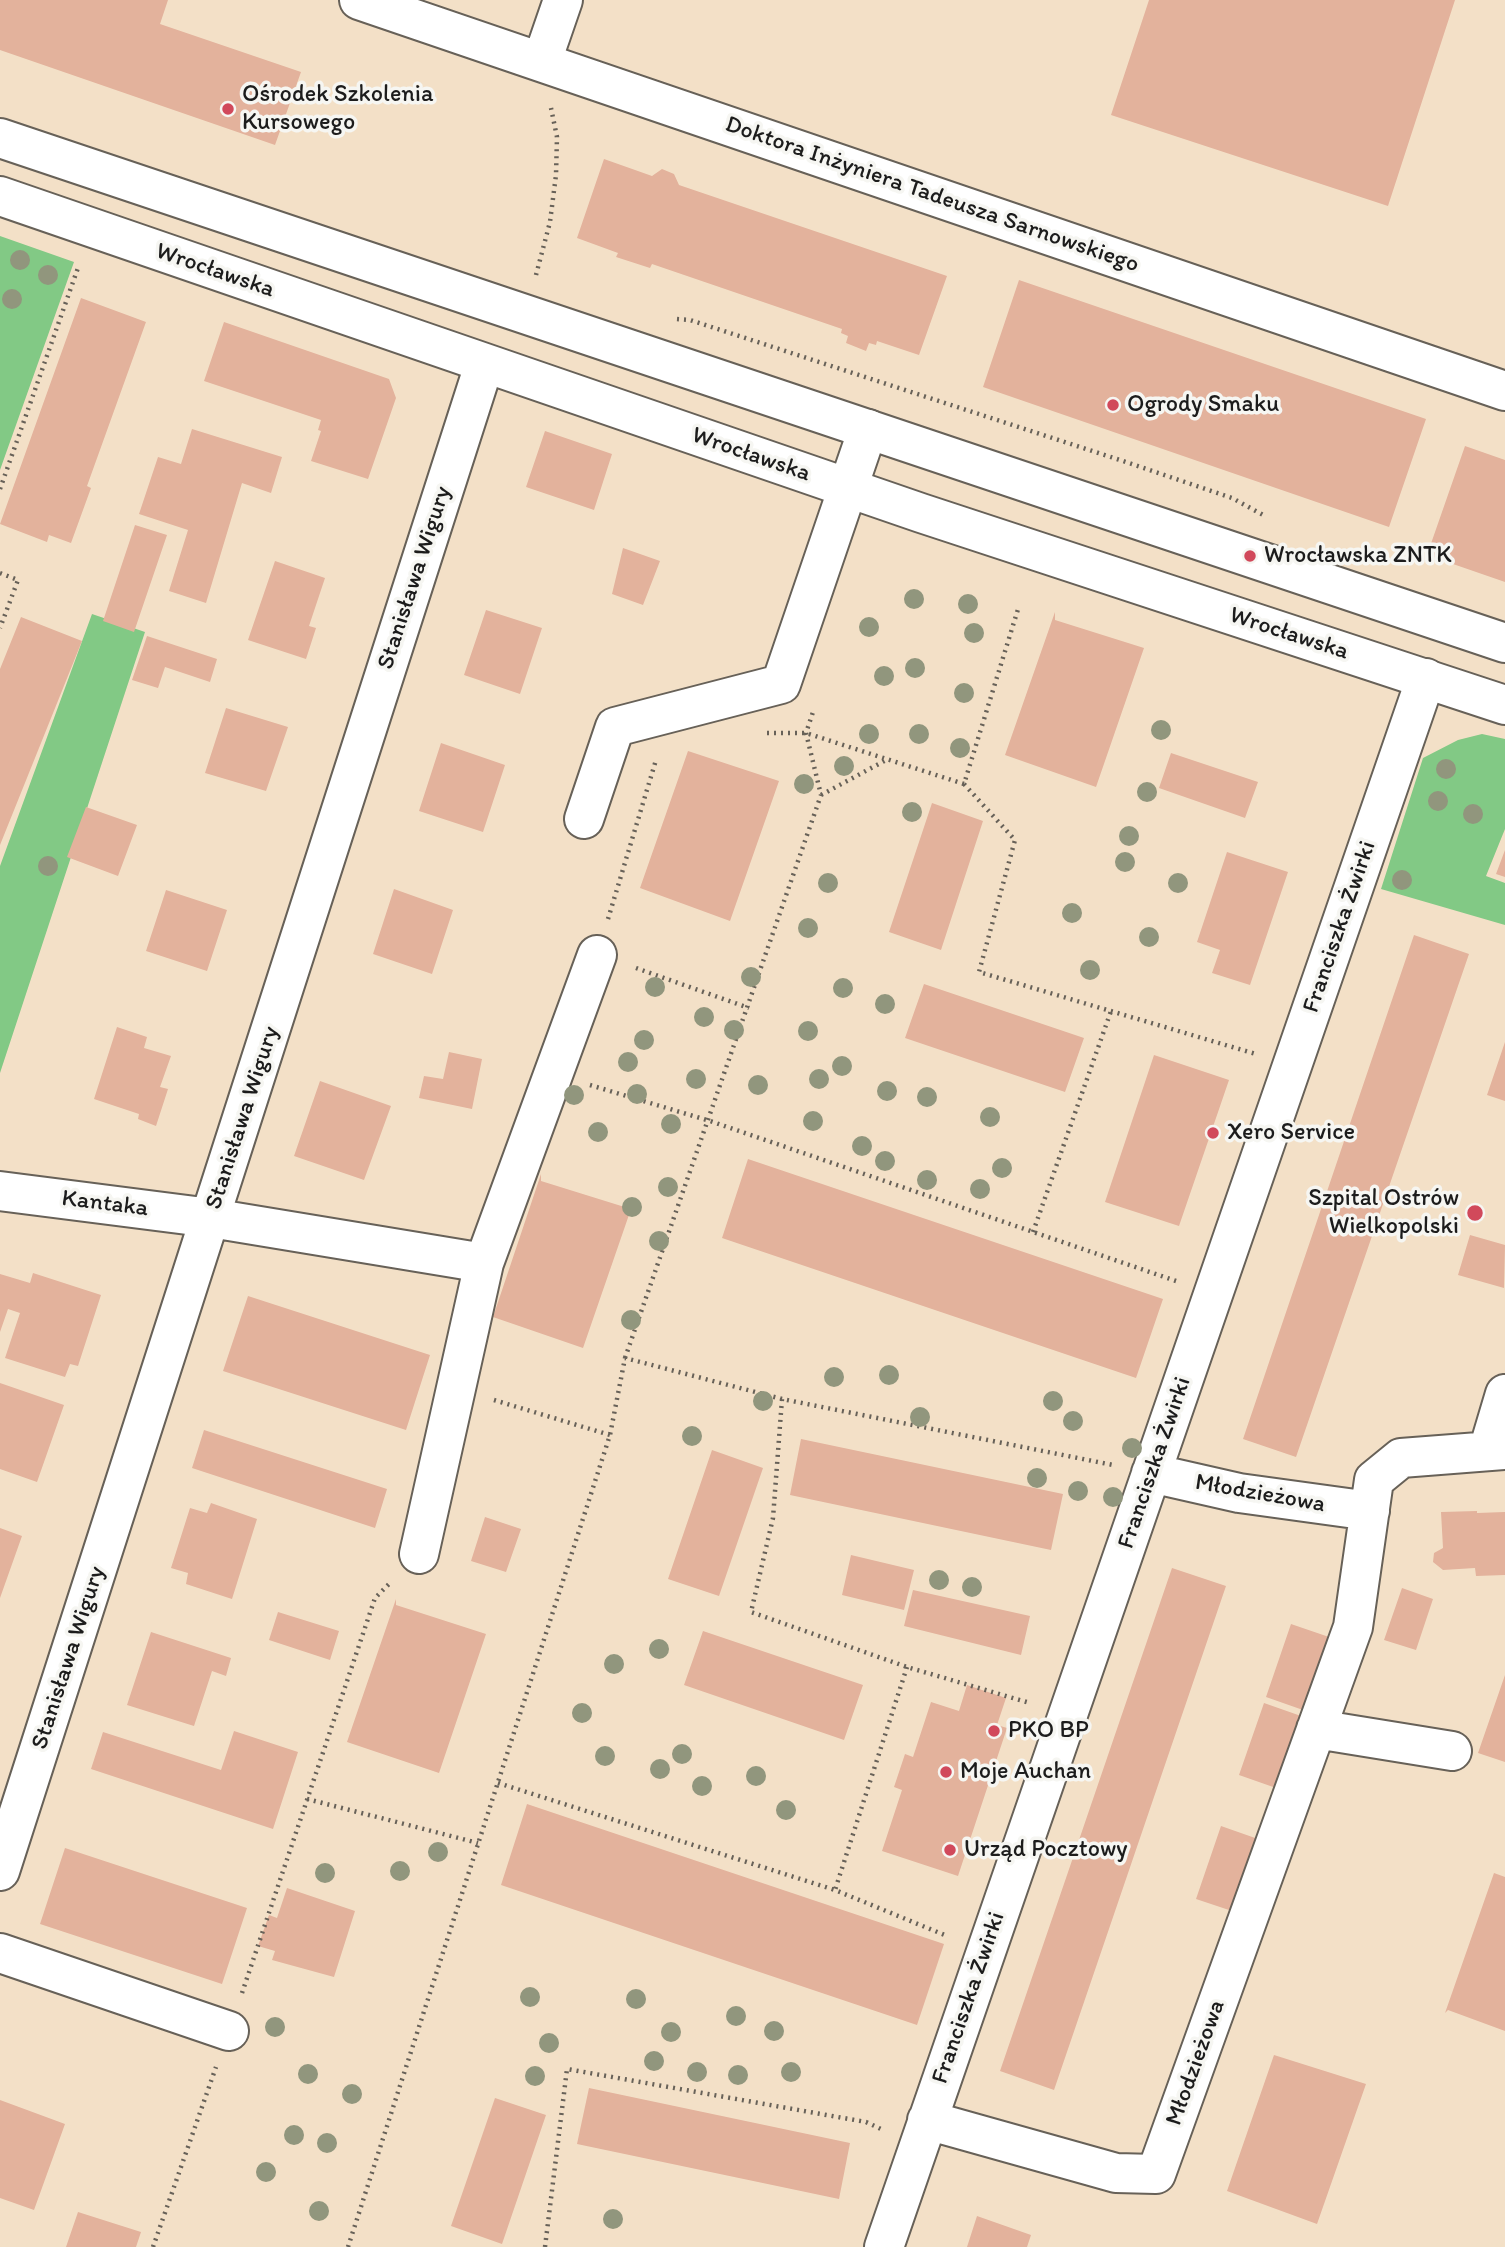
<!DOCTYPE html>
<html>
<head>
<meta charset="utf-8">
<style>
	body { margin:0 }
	canvas { display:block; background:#f3e0c7 }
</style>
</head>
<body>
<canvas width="1505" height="2247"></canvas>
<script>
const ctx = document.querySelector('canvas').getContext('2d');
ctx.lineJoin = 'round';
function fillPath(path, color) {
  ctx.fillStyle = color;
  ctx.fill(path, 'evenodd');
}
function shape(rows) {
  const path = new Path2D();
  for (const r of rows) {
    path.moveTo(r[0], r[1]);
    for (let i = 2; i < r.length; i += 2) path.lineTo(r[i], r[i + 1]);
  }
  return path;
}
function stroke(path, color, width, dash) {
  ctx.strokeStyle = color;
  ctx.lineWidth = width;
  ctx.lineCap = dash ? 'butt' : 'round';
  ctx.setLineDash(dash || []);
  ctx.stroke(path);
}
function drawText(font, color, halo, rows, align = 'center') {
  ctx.font = font + ' Itim,sans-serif';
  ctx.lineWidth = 7;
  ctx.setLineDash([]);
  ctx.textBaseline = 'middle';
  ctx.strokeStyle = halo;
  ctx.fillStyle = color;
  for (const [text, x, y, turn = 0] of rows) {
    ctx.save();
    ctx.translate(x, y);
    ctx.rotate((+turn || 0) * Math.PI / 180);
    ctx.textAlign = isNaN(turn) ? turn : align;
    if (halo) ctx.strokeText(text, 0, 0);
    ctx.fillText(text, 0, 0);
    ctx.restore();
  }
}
fillPath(shape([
	[0,236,74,262,0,470],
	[92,614,145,632,0,1073,0,866],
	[1482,734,1505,739,1505,829,1486,876,1505,883,1505,925,1381,889,1423,758,1458,740]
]), '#82c985');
fillPath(shape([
	[0,0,168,0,160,24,301,72,275,145,0,50],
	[1149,0,1455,0,1388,206,1111,115],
	[604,159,652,176,662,169,674,174,679,185,947,276,919,355,877,341,876,345,869,343,866,351,846,343,848,336,841,333,842,329,652,264,650,268,616,257,618,253,577,238],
	[1019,280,1426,419,1389,527,983,387],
	[81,298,146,322,87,486,91,488,71,543,49,535,47,542,0,524],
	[224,322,389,379,396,398,368,479,311,461,321,431,318,430,321,420,204,381],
	[192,429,282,457,271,493,242,483,206,603,169,591,188,530,139,514,158,457,181,464],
	[545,431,612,454,594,510,526,487],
	[1465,446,1505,460,1505,582,1427,555],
	[135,525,167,535,134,632,103,621],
	[623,548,660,561,643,605,612,594],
	[275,561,325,578,309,626,316,628,306,659,248,640],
	[486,610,542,628,520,694,464,675],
	[1055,612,1055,620,1144,648,1096,787,1005,755],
	[21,617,82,641,0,845,0,669],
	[147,636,217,659,210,682,165,667,158,688,132,680],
	[226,708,288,727,266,791,205,773],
	[441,743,505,765,483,832,419,811],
	[688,751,779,781,730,921,640,888],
	[1171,753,1258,782,1245,818,1159,788],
	[932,803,983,821,941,950,889,932],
	[86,807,137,825,118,876,67,857],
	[1505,850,1505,877,1496,874],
	[1227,852,1288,872,1250,985,1212,973,1220,950,1197,942],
	[394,889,453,910,432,974,373,954],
	[166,890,227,910,207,971,146,951],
	[1414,935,1469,954,1296,1457,1243,1439],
	[924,984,1084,1038,1065,1092,905,1038],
	[117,1027,147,1037,144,1048,171,1056,160,1087,168,1089,156,1126,138,1119,139,1114,94,1099],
	[1505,1042,1505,1101,1487,1095],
	[449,1052,482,1059,472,1109,419,1098,424,1076,443,1079],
	[1154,1055,1229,1080,1179,1226,1105,1202],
	[320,1081,391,1106,364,1180,294,1156],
	[748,1159,1163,1299,1136,1378,722,1238],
	[541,1174,541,1181,631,1209,583,1348,493,1317],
	[1470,1235,1505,1245,1504,1288,1458,1275],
	[33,1273,101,1295,78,1366,70,1364,65,1377,5,1358,20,1313,8,1309,0,1332,0,1274,30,1283],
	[248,1296,430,1355,406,1430,223,1371],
	[0,1383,64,1405,37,1482,0,1469],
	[204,1430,387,1489,375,1528,192,1468],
	[801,1439,1063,1494,1051,1550,790,1495],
	[712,1450,763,1468,719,1596,668,1579],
	[211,1503,257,1519,232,1599,186,1584,188,1573,171,1568,190,1508,207,1513],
	[1477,1511,1477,1513,1505,1512,1505,1575,1476,1576,1475,1568,1443,1570,1433,1562,1434,1553,1443,1548,1441,1512],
	[485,1517,521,1529,506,1572,471,1561],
	[0,1528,22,1536,0,1598],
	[851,1555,914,1570,904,1610,842,1595],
	[1172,1568,1226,1586,1054,2090,1000,2071],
	[1402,1588,1433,1599,1416,1650,1384,1640],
	[913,1590,1030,1616,1021,1655,904,1626],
	[396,1599,396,1605,486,1634,439,1773,347,1742],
	[278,1612,339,1631,330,1660,269,1640],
	[1291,1624,1329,1637,1303,1710,1266,1697],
	[703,1631,863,1685,844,1740,684,1685],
	[151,1632,231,1658,226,1676,212,1671,194,1726,127,1705],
	[1505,1675,1505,1762,1478,1753],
	[967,1685,1006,1698,997,1725,1007,1728,958,1876,882,1851,902,1790,894,1787,905,1754,913,1757,931,1702,959,1711],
	[1264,1703,1301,1716,1276,1788,1239,1775],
	[234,1731,298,1752,273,1829,91,1769,103,1732,221,1770],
	[527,1804,944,1944,917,2025,501,1885],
	[1221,1826,1258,1839,1232,1911,1196,1899],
	[65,1848,247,1908,222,1984,40,1924],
	[1494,1873,1505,1877,1505,2031,1448,2010,1445,2013],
	[287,1888,355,1911,334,1977,272,1960,275,1951,258,1946,269,1915,277,1918],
	[1274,2055,1366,2084,1317,2224,1227,2191],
	[589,2088,850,2143,839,2199,577,2144],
	[495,2098,546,2115,502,2244,451,2226],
	[0,2100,65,2124,34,2210,0,2198],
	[78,2212,141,2232,136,2247,66,2247],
	[977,2216,1031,2235,1027,2247,967,2247]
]), '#e3b29c');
const minor = shape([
	[359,0,1505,391],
	[542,61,563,0],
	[584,819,615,727,781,684,868,429],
	[0,1191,211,1218,484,1263,597,955],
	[1488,1451,1505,1394],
	[1151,1473,1239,1493,1370,1511],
	[419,1554,484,1263],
	[1316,1729,1452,1751],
	[0,1871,484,365],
	[0,1953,229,2031],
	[927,2120,1116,2173,1156,2174,1353,1627,1374,1480,1401,1458,1505,1450],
	[884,2247,1426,678]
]);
const major = shape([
	[0,138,1505,643],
	[0,196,921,513,1505,705]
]);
stroke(minor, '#676158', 42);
stroke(major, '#676158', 42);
stroke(shape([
	[536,275,550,222,556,175,557,137,551,108],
	[677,319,690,320,1120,460,1232,498,1265,516],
	[0,489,79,265],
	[0,573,18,580,0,628],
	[767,733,806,733,964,784,1019,606],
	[964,784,1015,840,979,972,1256,1054],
	[821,795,888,759],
	[608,919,656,760],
	[636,968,749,1008],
	[590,1085,710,1121,1176,1281],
	[1033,1232,1111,1011],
	[625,1358,821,795,806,733,813,712],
	[782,1399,773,1518,751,1612,907,1667,1030,1703],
	[494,1400,610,1435],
	[907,1667,835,1890,947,1936],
	[498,1783,835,1890],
	[307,1799,478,1843],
	[242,1993,375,1598,391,1582],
	[153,2247,216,2067],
	[348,2247,610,1435,625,1358,782,1399,1113,1465],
	[545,2247,567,2069,866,2122,883,2130]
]), '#676158', 4.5, [2, 5]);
stroke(minor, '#fff', 38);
stroke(major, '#fff', 38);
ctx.fillStyle = '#91967d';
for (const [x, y] of [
	[20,260],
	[48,275],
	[12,299],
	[914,599],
	[968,604],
	[869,627],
	[974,633],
	[915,668],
	[884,676],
	[964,693],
	[1161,730],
	[869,734],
	[919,734],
	[960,748],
	[844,766],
	[1446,769],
	[804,784],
	[1147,792],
	[1438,801],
	[912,812],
	[1473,814],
	[1129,836],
	[1125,862],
	[48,866],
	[1402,880],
	[828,883],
	[1178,883],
	[1072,913],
	[808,928],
	[1149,937],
	[1090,970],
	[751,977],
	[655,987],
	[843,988],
	[885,1004],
	[704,1017],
	[734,1030],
	[808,1031],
	[644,1040],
	[628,1062],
	[842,1066],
	[696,1079],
	[819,1079],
	[758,1085],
	[887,1091],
	[637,1094],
	[574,1095],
	[927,1097],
	[990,1117],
	[813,1121],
	[671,1124],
	[598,1132],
	[862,1146],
	[885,1161],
	[1002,1168],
	[927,1180],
	[668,1187],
	[980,1189],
	[632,1207],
	[659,1241],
	[631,1320],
	[889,1375],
	[834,1377],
	[763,1401],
	[1053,1401],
	[920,1417],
	[1073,1421],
	[692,1436],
	[1132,1448],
	[1037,1478],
	[1078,1491],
	[1113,1497],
	[939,1580],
	[972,1587],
	[659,1649],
	[614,1664],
	[582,1713],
	[682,1754],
	[605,1756],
	[660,1769],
	[756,1776],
	[702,1786],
	[786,1810],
	[438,1852],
	[400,1871],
	[325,1873],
	[530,1997],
	[636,1999],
	[736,2016],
	[275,2027],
	[774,2031],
	[671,2032],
	[549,2043],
	[654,2061],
	[697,2072],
	[791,2072],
	[308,2074],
	[738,2075],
	[535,2076],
	[352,2094],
	[294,2135],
	[327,2143],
	[266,2172],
	[319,2211],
	[613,2219]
]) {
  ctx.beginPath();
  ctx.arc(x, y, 10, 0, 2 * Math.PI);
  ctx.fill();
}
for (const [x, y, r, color] of [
	[228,109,7,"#d1495b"],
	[1113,405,7,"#d1495b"],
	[1250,556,7,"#d1495b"],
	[1213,1133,7,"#d1495b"],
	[1475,1213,9,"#d1495b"],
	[994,1731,7,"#d1495b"],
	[946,1772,7,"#d1495b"],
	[950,1850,7,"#d1495b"]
]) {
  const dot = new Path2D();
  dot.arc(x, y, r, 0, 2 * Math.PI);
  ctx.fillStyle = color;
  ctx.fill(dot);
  stroke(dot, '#f6f6f2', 2.5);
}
drawText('24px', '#1c1c1c', '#f6f6f2', [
	["Ośrodek Szkolenia",242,95],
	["Kursowego",242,123],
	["Ogrody Smaku",1127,405],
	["Wrocławska ZNTK",1264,556],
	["Xero Service",1227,1133],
	["Szpital Ostrów",1459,1199,"right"],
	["Wielkopolski",1459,1227,"right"],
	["PKO BP",1008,1731],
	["Moje Auchan",960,1772],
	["Urząd Pocztowy",964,1850]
], 'left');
drawText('24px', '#1c1c1c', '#f6f6f2', [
	["Doktora Inżyniera Tadeusza Sarnowskiego",932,195,19],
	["Wrocławska",215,271,19],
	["Wrocławska",751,455,19],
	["Stanisława Wigury",415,578,-72],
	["Wrocławska",1289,634,18],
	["Franciszka Żwirki",1340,927,-71],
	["Stanisława Wigury",243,1118,-72],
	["Kantaka",105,1204,7],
	["Franciszka Żwirki",1155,1463,-71],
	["Młodzieżowa",1260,1494,10],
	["Stanisława Wigury",69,1658,-72],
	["Franciszka Żwirki",969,1998,-71],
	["Młodzieżowa",1196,2063,-70]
]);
</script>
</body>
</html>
